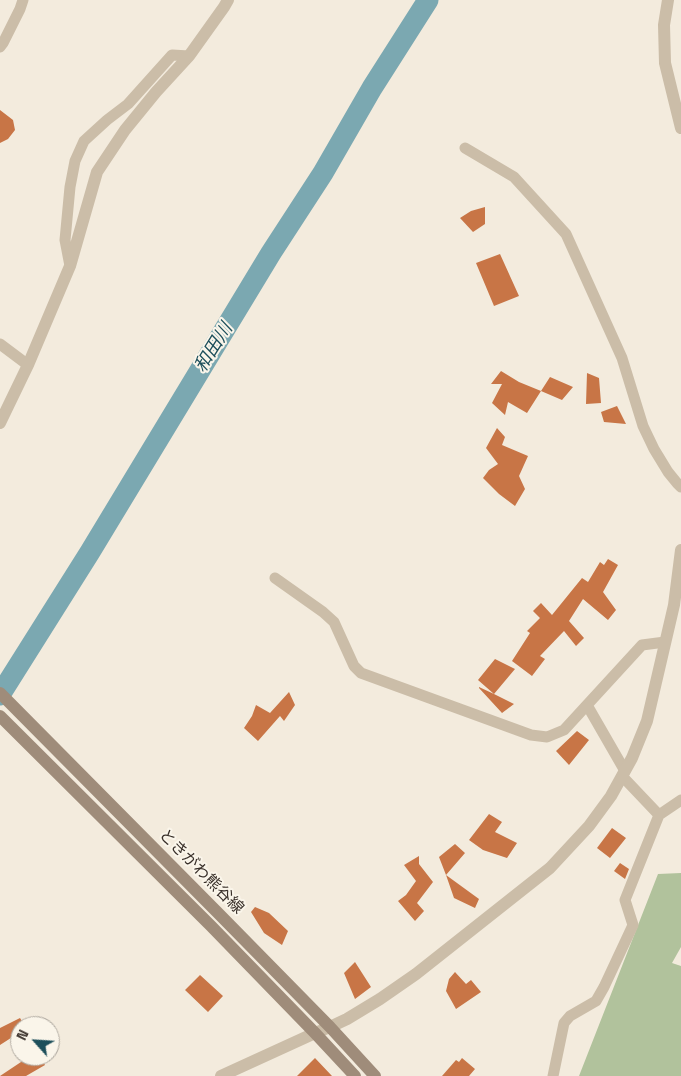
<!DOCTYPE html>
<html>
<head>
<meta charset="utf-8">
<style>
	body { margin:0 }
	#map { position:relative; width:681px; height:1076px; overflow:hidden; background:#f3ebdd; font-family:"Space Grotesk",sans-serif }
	canvas { display:block }
	.north { position:absolute; left:10px; top:1016px; width:50px; height:50px; box-sizing:border-box; background:#faf5ea; border:1px solid #aca69d; border-radius:50%; rotate:296deg; font-size:14px; font-weight:700; line-height:20px; text-align:center; color:#382f29 }
	.north::after { content:''; display:block; margin:auto; width:18px; height:22px; background:#1d4f5b; clip-path:polygon(50% 0,100% 100%,50% 72%,0 100%) }
</style>
</head>
<body>
<div id="map">
<canvas width="681" height="1076"></canvas>
<div class="north">N</div>
</div>
<script>
const ctx = document.querySelector('canvas').getContext('2d');
ctx.lineJoin = 'round';
function fillPath(path, color) {
  ctx.fillStyle = color;
  ctx.fill(path, 'evenodd');
}
function shape(rows) {
  const path = new Path2D();
  for (const r of rows) {
    path.moveTo(r[0], r[1]);
    for (let i = 2; i < r.length; i += 2) path.lineTo(r[i], r[i + 1]);
  }
  return path;
}
function stroke(path, color, width, dash) {
  ctx.strokeStyle = color;
  ctx.lineWidth = width;
  ctx.lineCap = dash ? 'butt' : 'round';
  ctx.setLineDash(dash || []);
  ctx.stroke(path);
}
function drawText(font, color, halo, rows, align = 'center') {
  ctx.font = font + ' "Space Grotesk","Noto Sans JP",sans-serif';
  ctx.lineWidth = 4;
  ctx.setLineDash([]);
  ctx.textBaseline = 'middle';
  ctx.strokeStyle = halo;
  ctx.fillStyle = color;
  for (const [text, x, y, turn = 0] of rows) {
    ctx.save();
    ctx.translate(x, y);
    ctx.rotate((+turn || 0) * Math.PI / 180);
    ctx.textAlign = isNaN(turn) ? turn : align;
    if (halo) ctx.strokeText(text, 0, 0);
    ctx.fillText(text, 0, 0);
    ctx.restore();
  }
}
fillPath(shape([
	[681,873,681,947,672,963,681,966,681,1076,579,1076,658,874]
]), '#b1c29c');
stroke(shape([
	[0,695,90,552,271,253,323,173,372,88,428,0]
]), '#7ba8b1', 21);
fillPath(shape([
	[0,110,13,120,15,130,8,139,0,143],
	[485,207,485,224,473,232,460,218,471,211],
	[500,254,519,296,494,306,476,263],
	[501,371,519,382,541,391,527,413,508,402,505,415,492,403,502,384,491,384],
	[587,373,599,378,601,403,586,404],
	[550,377,573,387,562,400,541,391],
	[617,406,626,424,604,422,601,412],
	[497,428,505,437,502,445,528,456,519,476,525,489,515,506,499,494,483,478,489,470,498,464,486,448],
	[608,559,618,565,603,592,616,610,608,620,583,599,569,621,584,638,576,646,564,631,540,656,545,659,532,676,512,661,530,633,527,631,540,618,533,611,541,603,552,615,582,578,588,582,600,562,604,565],
	[495,659,515,669,494,694,478,680],
	[479,687,494,694,514,704,502,713,479,688],
	[289,692,295,705,284,721,280,716,258,741,244,728,252,716,256,705,270,713],
	[577,731,589,740,569,765,556,751],
	[489,814,502,822,495,832,517,843,507,858,483,850,469,840],
	[612,828,626,838,610,858,597,848],
	[455,844,465,853,446,875,439,857],
	[419,856,419,864,433,882,417,903,424,911,415,921,398,901,406,895,416,881,404,865],
	[620,863,629,869,625,879,614,871],
	[446,875,479,899,475,908,454,898],
	[255,907,269,913,288,931,282,945,264,933,251,912],
	[355,962,371,987,355,999,344,973],
	[455,972,466,984,471,980,481,992,456,1009,446,991,449,979],
	[200,975,223,996,208,1012,185,990],
	[20,1018,25,1026,20,1026,20,1047,14,1036,0,1045,0,1028],
	[30,1056,40,1056,45,1065,26,1076,0,1076],
	[315,1058,332,1076,297,1076],
	[462,1058,475,1069,469,1076,442,1076,456,1060,459,1062]
]), '#c87546');
stroke(shape([
	[0,47,3,43,20,9,23,0],
	[465,148,514,177,566,234,622,358,643,426,654,449,668,472,677,483,681,487],
	[70,266,65,240,70,187,75,161,84,141,107,120,128,104,172,55,189,56],
	[0,344,28,365],
	[275,578,323,612,334,622,354,666,361,673,531,735,547,737,564,730,642,645,665,642],
	[587,705,625,771],
	[622,776,659,815],
	[553,1076,564,1023,570,1016,596,1001,604,987,633,925,625,900,659,815,681,800]
]), '#cbbda8', 11);
stroke(shape([
	[668,0,664,25,665,63,681,128],
	[0,423,28,365,70,266,97,172,125,130,156,92,189,56,224,7,228,0],
	[221,1076,315,1033,330,1027,347,1019,380,999,416,974,550,868,589,826,611,796,632,758,647,721,674,605,681,550]
]), '#cbbda8', 12);
stroke(shape([
	[0,693,220,915,330,1027,375,1076],
	[0,716,211,926,315,1033,355,1076]
]), '#9f8c7a', 12);
drawText('16px', '#382f29', '#faf5ea', [
	["ときがわ熊谷線",201,872,45]
]);
drawText('italic 18px', '#1d4f5b', '#faf5ea', [
	["和田川",214,348,-58]
]);
</script>
</body>
</html>
